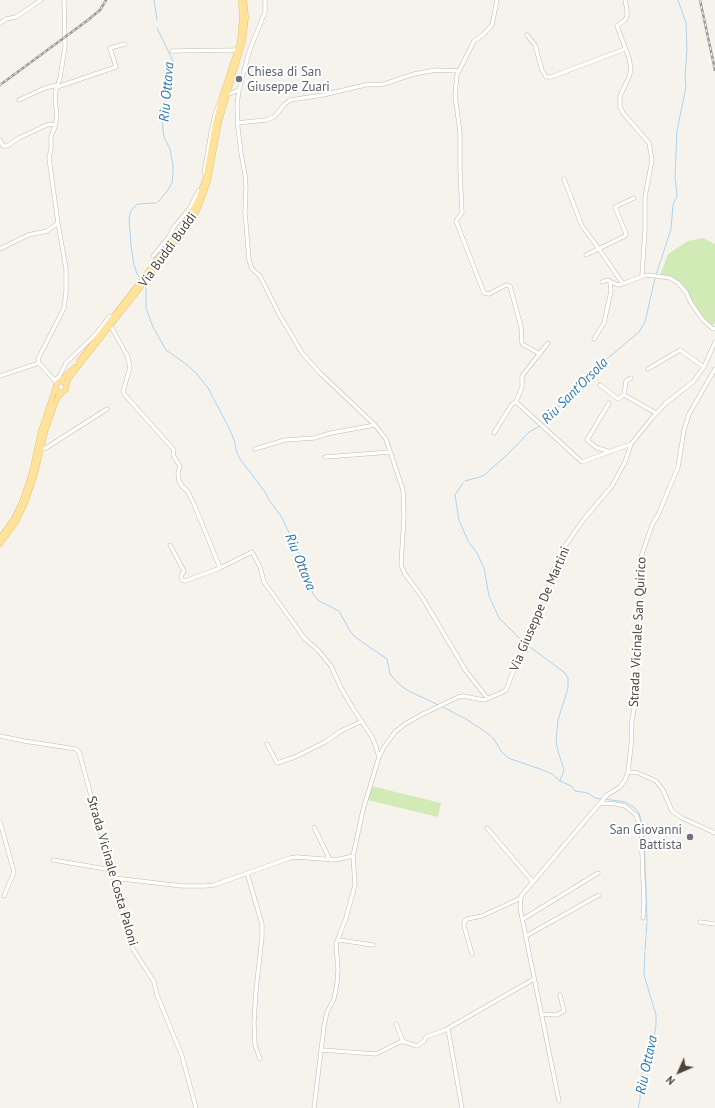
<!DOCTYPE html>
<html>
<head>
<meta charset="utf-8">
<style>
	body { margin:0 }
	#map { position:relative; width:715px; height:1108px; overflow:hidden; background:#f6f3ec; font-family:"PT Sans",sans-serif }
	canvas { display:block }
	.north { position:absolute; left:659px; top:1052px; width:40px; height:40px; -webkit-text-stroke:3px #fff; paint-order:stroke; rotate:225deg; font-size:11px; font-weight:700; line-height:16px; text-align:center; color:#4b4439 }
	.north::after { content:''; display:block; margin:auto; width:14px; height:18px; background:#4b4439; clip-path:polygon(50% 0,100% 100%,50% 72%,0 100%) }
</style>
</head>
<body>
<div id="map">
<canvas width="715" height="1108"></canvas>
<div class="north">N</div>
</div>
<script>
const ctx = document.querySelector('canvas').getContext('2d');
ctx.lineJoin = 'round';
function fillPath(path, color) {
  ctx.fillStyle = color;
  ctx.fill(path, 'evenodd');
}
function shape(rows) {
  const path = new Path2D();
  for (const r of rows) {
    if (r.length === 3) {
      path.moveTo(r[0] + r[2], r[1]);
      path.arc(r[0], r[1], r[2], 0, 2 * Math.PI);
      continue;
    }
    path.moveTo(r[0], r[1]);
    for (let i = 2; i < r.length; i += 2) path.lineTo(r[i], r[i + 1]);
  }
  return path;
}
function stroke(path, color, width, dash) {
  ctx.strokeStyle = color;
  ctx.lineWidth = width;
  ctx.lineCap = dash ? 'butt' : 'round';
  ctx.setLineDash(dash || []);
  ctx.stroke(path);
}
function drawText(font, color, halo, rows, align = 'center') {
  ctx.font = font + ' "PT Sans",sans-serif';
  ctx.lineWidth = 4;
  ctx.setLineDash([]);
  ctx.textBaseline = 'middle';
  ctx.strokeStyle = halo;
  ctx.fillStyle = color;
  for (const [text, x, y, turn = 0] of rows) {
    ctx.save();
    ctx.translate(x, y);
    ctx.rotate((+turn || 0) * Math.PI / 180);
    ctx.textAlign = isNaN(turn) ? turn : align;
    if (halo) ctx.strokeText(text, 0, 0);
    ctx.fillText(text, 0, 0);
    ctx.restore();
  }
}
fillPath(shape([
	[703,238,715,244,715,323,711,326,708,324,691,303,681,283,660,276,668,254,688,241],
	[371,786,441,803,438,817,368,800]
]), '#d2eab5');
stroke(shape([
	[154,0,157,20],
	[157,28,173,61,170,85,165,103,162,121,164,137,170,149,173,165,173,173,172,183,168,190,158,202],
	[656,275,671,229,673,205,677,196,675,176,677,131,686,87,685,78,687,49,686,23,678,0],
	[141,278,137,274,134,265,131,246,129,218,131,211,137,204,156,203],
	[146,283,146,308,153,327,166,350,186,364,196,373,208,388,230,430,234,440,237,453,240,459,253,476,265,492,269,500,281,516,304,564,313,594,319,601,339,611,350,631,355,637,387,659,390,674,399,684,407,690,438,705],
	[543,425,554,410,574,395,602,363,639,332,645,322,655,278],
	[465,481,483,476,507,455,529,432,540,426],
	[463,483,455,495,459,520,468,541,477,553,484,568,489,596,499,618,523,642],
	[526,644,565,673,568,678,568,688,558,720,556,741,558,751,564,770,560,781],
	[441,706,466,719,487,733,494,739,501,751,508,758,543,770,552,774,560,781,571,786,575,791,588,793,595,798,601,799],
	[604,799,625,802,634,807,639,813,644,832,647,921],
	[646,935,647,923],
	[645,950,646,937],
	[638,1108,640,1100,640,1092,642,1073,647,1066,652,1054,656,1024,656,1015,644,975,645,952]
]), '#a9d4f2', 1);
const minor = shape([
	[497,0,492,25,483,35,474,41,457,75,455,95,460,133,460,170,462,213,456,221,484,293,489,294,506,285,510,286,521,327,522,344,540,354],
	[625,0,627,10,627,16,625,20,617,26,629,58,631,69,629,77,620,96,620,107,623,113,649,143,652,160,645,197,645,231,642,274,643,276],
	[0,23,6,19,16,17,41,0],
	[527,35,535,45,542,70,546,77,551,77,625,49],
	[172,51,237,50],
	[57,87,116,67,110,48,125,44],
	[239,90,249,52,265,12,265,0],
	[227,95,239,90,237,105,238,129,241,153,245,175,246,187,245,212,249,260,252,269,260,276,280,316,291,334,302,353,320,373,375,425,386,439,403,490,404,517,401,565,405,574,422,597,466,671,488,699],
	[19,100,45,88,57,85],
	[237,123,266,120,274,117,285,104,290,100,323,95,365,85,384,84,414,74,436,70,459,71],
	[0,140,3,146,7,146,19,138,49,124,55,125],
	[204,173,211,133,215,114,220,101],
	[564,179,582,226,599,249,623,284],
	[0,249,28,235,47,231,58,223],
	[586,255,625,236,626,234,615,207,634,198],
	[153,256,168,238,174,227,189,209,199,190],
	[602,282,607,280,618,285,625,283,643,276,648,275,670,278,678,283,686,292,691,303,703,320,712,328,715,329],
	[110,325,127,355,130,367,123,392,125,395,174,450,173,455,180,466,178,473,179,481,182,486,188,492,194,504,220,568],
	[594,339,604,323,611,291,610,281],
	[548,343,522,376,522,387,516,402,582,462,631,444],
	[648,369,680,350,704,367],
	[0,376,39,363],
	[54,380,59,377,66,363,96,334,109,317,113,316],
	[57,383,39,363,38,359,64,308,66,292,66,269,58,223,49,158,51,149,51,136,55,127,57,115,55,99,56,90,60,78,65,47,64,0],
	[600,385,618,399,624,395,656,413],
	[624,395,626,381,631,378],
	[494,433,512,404,516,402],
	[41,449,46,448,107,409],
	[255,449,285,440,314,438,331,433,375,425],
	[608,451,597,448,587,440,609,403],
	[325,457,391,452],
	[170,545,184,571,181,576,182,580,185,581,220,568,252,552,260,567,264,582,305,639,318,650,331,666,341,688,354,710,372,737,375,744,379,757],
	[0,736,24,741,76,749,79,752,133,949,154,982,157,995,182,1056,196,1108],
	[267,744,277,763,295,757,325,742,341,731,362,721],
	[628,772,638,773,656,781,663,790,672,811,682,818,715,833],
	[601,803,616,804,625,806,636,815,641,828,644,904,643,918],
	[0,822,14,872,4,896],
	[314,827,330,860],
	[487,828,533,882],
	[53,860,112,870],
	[247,873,262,924,262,937,256,990,254,1023,255,1045,260,1059],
	[114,878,182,886,205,886,214,885,290,858,297,857,336,860,353,856],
	[523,919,598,873],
	[700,922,715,924],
	[526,936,599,895],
	[339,940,373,945],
	[472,954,464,926,464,922,467,919,482,916,521,898],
	[542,1014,557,1015,564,1011,560,995],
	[396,1024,403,1042],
	[448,1029,462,1108],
	[322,1050,376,1054,402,1041,417,1046,424,1041,426,1037,445,1030,534,979],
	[559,1101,520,908,521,896,607,795,620,787,625,780,628,772,631,746,632,719,635,704,636,667,641,629,640,560,652,525,658,515,678,467,684,430,689,414,715,369],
	[314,1108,324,1026,327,1012,334,999,337,983,338,970,336,944,346,918,355,885,353,856,363,810,379,757,384,747,395,732,405,724,421,715,458,697,463,696,484,700,501,693,506,690,522,649,547,597,549,584,553,571,565,546,584,519,612,486,625,462,631,444,652,418,666,403,693,382,704,367,715,342]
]);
const major = shape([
	[79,361,184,225,198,200,206,176,215,125,221,100,240,42,242,18,241,0],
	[61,387,5.5],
	[59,382,75,367],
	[66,386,68,380,73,373,180,237,193,218,199,206,208,181,219,122,243,41,246,17,244,0],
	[0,538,13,520,22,502,31,476,41,431,55,389],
	[0,544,16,522,25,503,34,477,45,432,54,406,58,397,62,393]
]);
stroke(minor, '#c2bbae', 4.5);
stroke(major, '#e6c16a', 5.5);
stroke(minor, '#fff', 3.5);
stroke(major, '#ffe39c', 4.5);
const rail = shape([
	[700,0,715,70],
	[0,85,88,20,100,10,106,0]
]);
stroke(rail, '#9a9a9a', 2.5);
stroke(rail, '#fff', 1, [3]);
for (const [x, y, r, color] of [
	[239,79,4,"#6b7280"],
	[690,837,4,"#6b7280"]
]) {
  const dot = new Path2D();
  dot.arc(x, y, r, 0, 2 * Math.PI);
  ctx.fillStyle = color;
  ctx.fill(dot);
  stroke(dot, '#fff', 1.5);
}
drawText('13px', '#5b616d', '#fff', [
	["Chiesa di San",247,72],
	["Giuseppe Zuari",247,87],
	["San Giovanni",682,830,"right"],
	["Battista",682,845,"right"]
], 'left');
drawText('13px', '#4b4439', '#fff', [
	["Via Buddi Buddi",168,250,-54],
	["Via Giuseppe De Martini",540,609,-67],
	["Strada Vicinale San Quirico",638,632,-87],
	["Strada Vicinale Costa Paloni",112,871,74]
]);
drawText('italic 14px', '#2e7ab2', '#fff', [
	["Riu Ottava",167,92,-85],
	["Riu Sant'Orsola",575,391,-45],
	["Riu Ottava",300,562,68],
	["Riu Ottava",647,1065,-78]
]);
</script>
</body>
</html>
